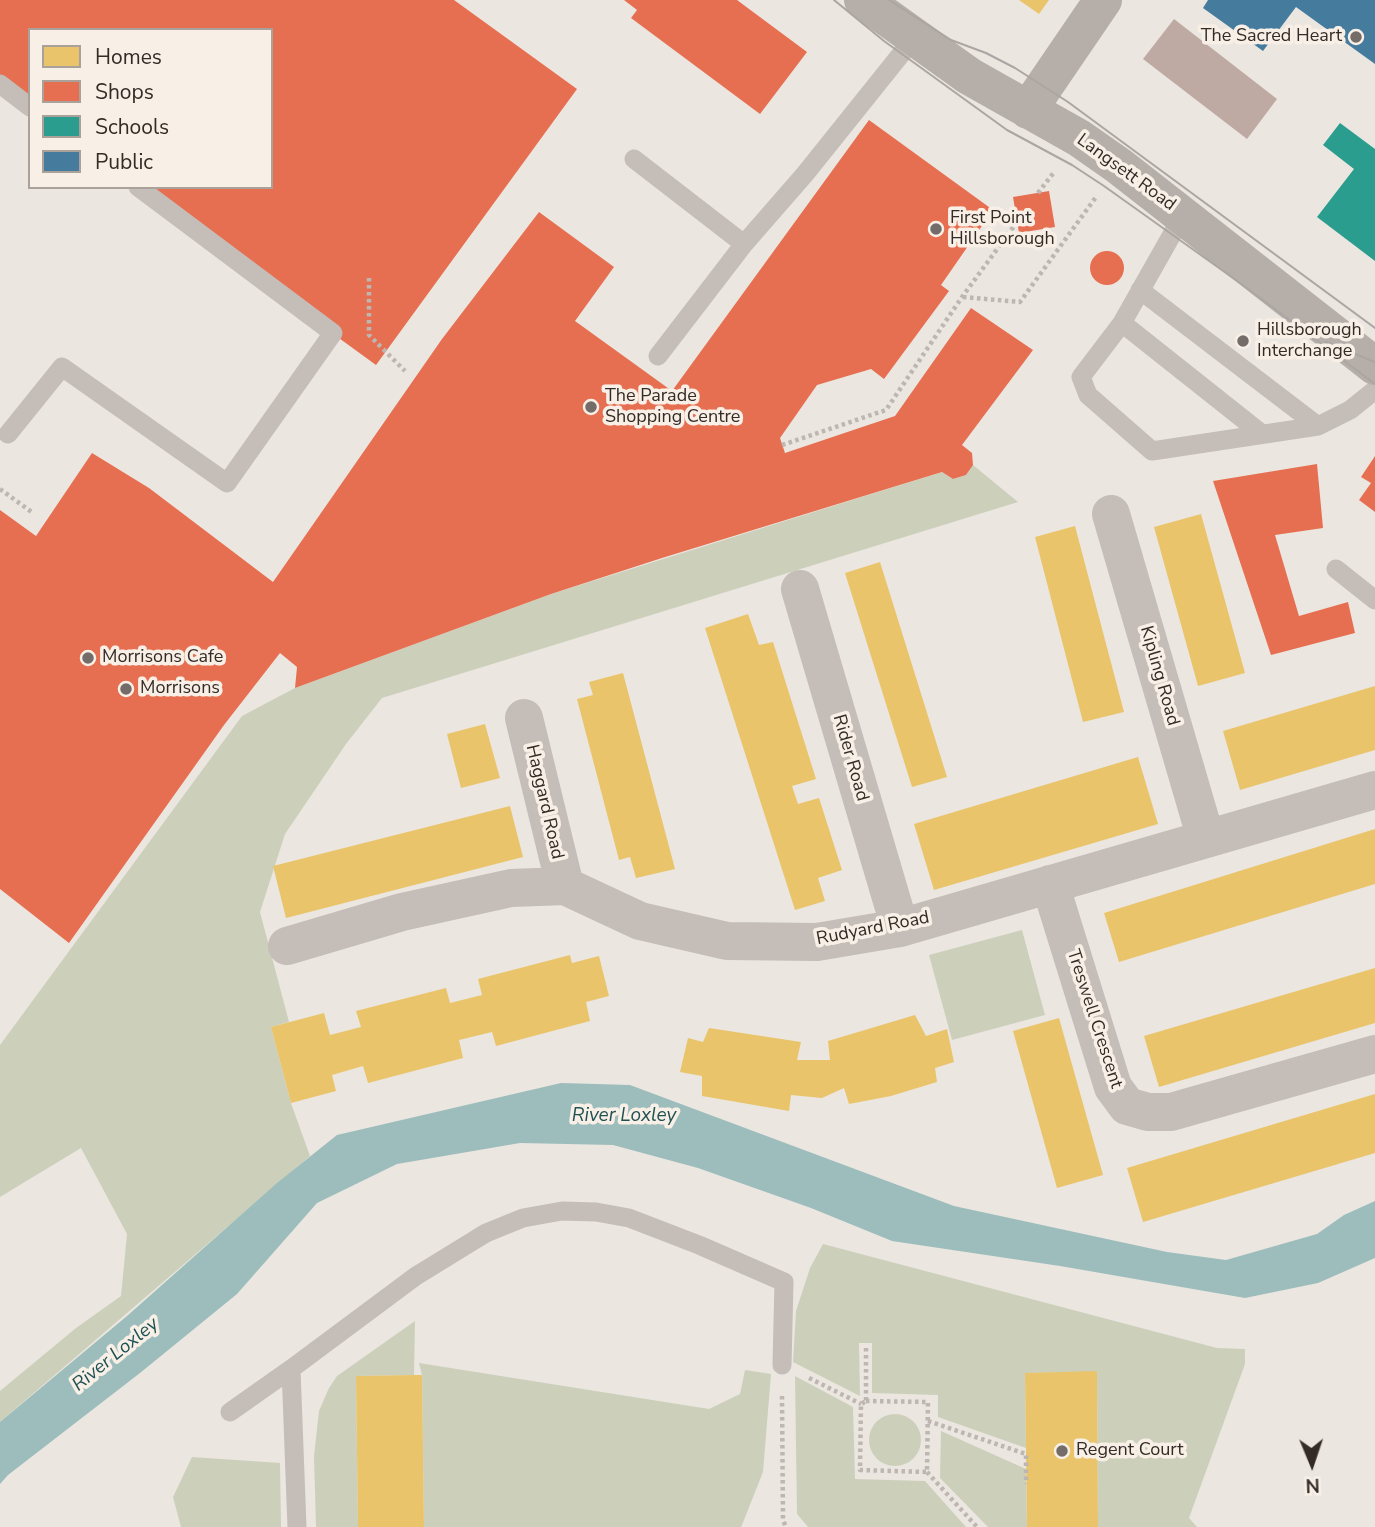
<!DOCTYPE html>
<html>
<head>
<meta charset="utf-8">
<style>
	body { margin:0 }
	#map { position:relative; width:1375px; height:1527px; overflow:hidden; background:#ebe6e0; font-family:"Nunito Sans",sans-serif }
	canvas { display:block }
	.legend { position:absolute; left:28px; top:28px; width:245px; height:161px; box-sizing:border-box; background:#f8f0e7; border:2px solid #aaa19a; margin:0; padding:9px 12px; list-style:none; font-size:21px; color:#342b27 }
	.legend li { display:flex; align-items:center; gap:14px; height:35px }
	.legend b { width:35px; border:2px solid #aaa19a }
	.north { position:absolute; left:1277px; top:1429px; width:70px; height:70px; -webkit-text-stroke:5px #f8f0e7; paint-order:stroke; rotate:178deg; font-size:19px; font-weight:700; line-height:28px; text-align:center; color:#342b27 }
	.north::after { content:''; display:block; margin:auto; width:24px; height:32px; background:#342b27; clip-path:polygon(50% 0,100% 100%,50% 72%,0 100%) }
</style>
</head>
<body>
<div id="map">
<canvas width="1375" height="1527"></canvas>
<ul class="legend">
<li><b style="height:19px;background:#e9c46a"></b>Homes</li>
<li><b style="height:19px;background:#e76f51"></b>Shops</li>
<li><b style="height:19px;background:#2a9d8f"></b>Schools</li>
<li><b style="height:19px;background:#457b9d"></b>Public</li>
</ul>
<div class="north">N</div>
</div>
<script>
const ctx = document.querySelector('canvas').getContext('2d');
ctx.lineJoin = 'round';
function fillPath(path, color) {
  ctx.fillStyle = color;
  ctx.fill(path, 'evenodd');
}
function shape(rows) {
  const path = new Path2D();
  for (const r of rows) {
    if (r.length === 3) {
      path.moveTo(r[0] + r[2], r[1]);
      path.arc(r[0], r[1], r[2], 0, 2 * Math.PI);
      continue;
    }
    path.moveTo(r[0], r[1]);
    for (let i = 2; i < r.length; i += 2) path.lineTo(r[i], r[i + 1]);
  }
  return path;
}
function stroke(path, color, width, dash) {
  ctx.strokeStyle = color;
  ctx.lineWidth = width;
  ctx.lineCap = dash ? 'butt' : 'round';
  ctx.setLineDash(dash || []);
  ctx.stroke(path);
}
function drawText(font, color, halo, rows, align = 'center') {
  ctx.font = font + ' "Nunito Sans",sans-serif';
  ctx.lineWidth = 7;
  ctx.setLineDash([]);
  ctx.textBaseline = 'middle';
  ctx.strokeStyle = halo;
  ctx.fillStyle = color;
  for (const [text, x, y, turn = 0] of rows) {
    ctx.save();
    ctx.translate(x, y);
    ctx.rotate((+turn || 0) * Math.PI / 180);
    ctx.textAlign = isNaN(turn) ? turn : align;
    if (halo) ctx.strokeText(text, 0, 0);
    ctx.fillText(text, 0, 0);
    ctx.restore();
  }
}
fillPath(shape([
	[973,465,1018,502,382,698,346,744,285,834,260,912,289,1022,271,1027,291,1103,310,1156,0,1422,0,1391,76,1328,121,1296,127,1234,81,1148,0,1197,0,1045,242,716,295,688,551,594,942,472,953,479,966,475],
	[1022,930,1045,1015,952,1040,929,955],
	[823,1244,1217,1348,1245,1349,1245,1364,1189,1518,1197,1527,1098,1527,1097,1372,1025,1373,1026,1448,938,1417,938,1395,872,1393,872,1343,859,1343,860,1396,793,1362,796,1311,810,1268],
	[415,1321,414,1375,356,1376,358,1527,316,1527,314,1456,319,1411,329,1388,337,1376],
	[419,1363,709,1409,740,1394,745,1370,771,1374,763,1472,742,1525,741,1527,424,1527,422,1375],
	[795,1376,853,1407,855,1479,925,1481,966,1527,808,1527,797,1514],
	[895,1440,26],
	[941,1431,1026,1469,1027,1527,988,1527,940,1478],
	[192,1457,280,1463,281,1527,181,1527,173,1497]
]), '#ccd0bb');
fillPath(shape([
	[561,1083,630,1085,954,1206,1167,1252,1226,1260,1317,1234,1344,1215,1375,1201,1375,1258,1318,1283,1245,1298,1060,1266,892,1241,811,1208,698,1168,613,1145,520,1143,397,1164,317,1203,237,1294,140,1373,8,1475,0,1484,0,1422,127,1316,277,1183,337,1135]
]), '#9dbdbc');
fillPath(shape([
	[1019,0,1049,0,1039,14],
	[1201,514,1245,673,1198,686,1154,527],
	[1075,526,1124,712,1083,722,1035,537],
	[880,562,947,777,912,787,845,573],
	[748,614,759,645,773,642,816,779,792,786,798,804,819,798,842,870,818,878,825,901,795,910,705,628],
	[623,673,675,869,636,878,630,857,619,860,577,699,593,695,589,682],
	[1375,686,1375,750,1240,790,1223,731],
	[485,724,500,778,461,788,447,734],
	[1138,757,1158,824,934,890,914,824],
	[510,806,523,857,286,918,273,866],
	[1375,829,1375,884,1119,962,1104,913],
	[570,955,572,963,599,956,609,996,586,1002,590,1021,496,1046,492,1032,459,1040,463,1058,368,1083,363,1066,332,1075,336,1091,291,1103,271,1027,324,1013,330,1035,361,1027,356,1011,446,988,450,1003,482,995,478,979],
	[1375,968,1375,1023,1159,1087,1144,1036],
	[915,1015,926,1036,947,1029,954,1062,935,1068,937,1082,891,1096,849,1104,844,1088,822,1098,791,1095,789,1111,702,1096,702,1076,680,1072,688,1038,703,1042,709,1028,801,1042,797,1060,830,1060,828,1041],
	[1059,1018,1103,1175,1057,1188,1013,1031],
	[1375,1094,1375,1153,1143,1222,1127,1168],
	[1097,1371,1098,1527,1027,1527,1025,1373],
	[414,1375,422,1375,424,1527,358,1527,356,1376]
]), '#e9c46a');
fillPath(shape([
	[0,0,454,0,577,89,376,365,131,187,271,187,271,30,30,30,30,114,0,92],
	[624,0,737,0,807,52,760,114,631,18,637,10],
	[869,120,993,210,941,285,949,291,884,379,871,369,817,385,780,438,785,453,895,416,971,308,1033,350,962,445,972,453,973,465,966,475,953,479,942,472,662,558,551,594,295,688,297,667,280,653,224,725,69,943,0,889,0,510,36,536,92,453,149,488,273,582,442,339,539,212,614,267,575,321,672,391],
	[1049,191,1055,227,1019,233,1013,197],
	[1107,268,17],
	[1375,456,1375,512,1359,500,1371,483,1361,477],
	[1317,464,1323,528,1275,535,1299,616,1348,602,1355,633,1271,655,1213,481]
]), '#e76f51');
fillPath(shape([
	[1340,123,1375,149,1375,261,1317,217,1354,169,1323,145]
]), '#2a9d8f');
fillPath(shape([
	[1208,0,1375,0,1375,64,1296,7,1263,51,1203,8]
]), '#457b9d');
fillPath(shape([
	[1174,19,1277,99,1247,139,1143,59]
]), '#beaaa2');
stroke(shape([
	[1038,193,1055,171],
	[369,278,369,335,405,371],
	[963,297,1020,302,1096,197],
	[782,445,886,410,962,297,1017,222],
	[0,489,33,513],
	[866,1348,866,1401],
	[809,1378,861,1404],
	[782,1396,783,1520,786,1527],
	[866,1401,928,1402,927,1472,860,1470,861,1404,866,1401],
	[928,1421,1026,1454,1026,1484],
	[927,1472,977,1527]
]), '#bdb6b1', 4.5, [3.5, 3.5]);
stroke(shape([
	[0,84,30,107],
	[634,159,744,244],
	[1183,215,1122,323,1081,377,1088,395,1152,451,1318,426,1350,410,1375,390],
	[1140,290,1318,426],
	[1122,323,1262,434],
	[658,356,744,244,805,174,914,38],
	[8,434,62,367,227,483,333,333,138,187],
	[1336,569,1375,600],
	[230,1412,291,1369],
	[297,1527,291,1369,416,1276,486,1233,523,1218,562,1211,596,1212,629,1218,699,1245,784,1282,782,1365]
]), '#c4bdb8', 19);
stroke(shape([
	[1111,514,1206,839],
	[800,589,900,928],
	[524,718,565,886],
	[1050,884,1113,1087,1127,1106,1148,1112,1171,1112,1375,1054],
	[287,946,402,912,511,888,565,886,640,921,727,941,817,942,900,928,1375,790]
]), '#c4bdb8', 38);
stroke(shape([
	[863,0,969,76,1079,138,1119,166,1375,366],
	[1028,110,1103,0]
]), '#b5aea9', 38);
stroke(shape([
	[834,0,884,41,1007,130,1072,165,1104,186,1240,283,1375,384],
	[889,0,951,40,986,53,1015,68,1068,102,1375,328],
	[1326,342,1375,362]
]), '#aba6a3', 2);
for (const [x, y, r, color] of [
	[1356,37,7,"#746c68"],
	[936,229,7,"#746c68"],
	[1243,341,7,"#746c68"],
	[591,407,7,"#746c68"],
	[88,658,7,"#746c68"],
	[126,689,7,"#746c68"],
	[1062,1451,7,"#746c68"]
]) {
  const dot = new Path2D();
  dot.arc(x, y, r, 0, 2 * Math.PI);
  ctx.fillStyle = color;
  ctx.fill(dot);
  stroke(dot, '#f8f0e7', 2.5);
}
drawText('18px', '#342b27', '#f8f0e7', [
	["The Sacred Heart",1342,37,"right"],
	["First Point",950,219],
	["Hillsborough",950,240],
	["Hillsborough",1257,331],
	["Interchange",1257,352],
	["The Parade",605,397],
	["Shopping Centre",605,418],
	["Morrisons Cafe",102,658],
	["Morrisons",140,689],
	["Regent Court",1076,1451]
], 'left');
drawText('18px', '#342b27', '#f8f0e7', [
	["Langsett Road",1126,173,36],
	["Kipling Road",1159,676,74],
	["Rider Road",850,758,74],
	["Haggard Road",544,802,77],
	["Rudyard Road",873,929,-11],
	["Treswell Crescent",1094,1019,72]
]);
drawText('italic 19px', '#1f5154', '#f8f0e7', [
	["River Loxley",624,1116],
	["River Loxley",116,1355,-39]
]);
</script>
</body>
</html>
